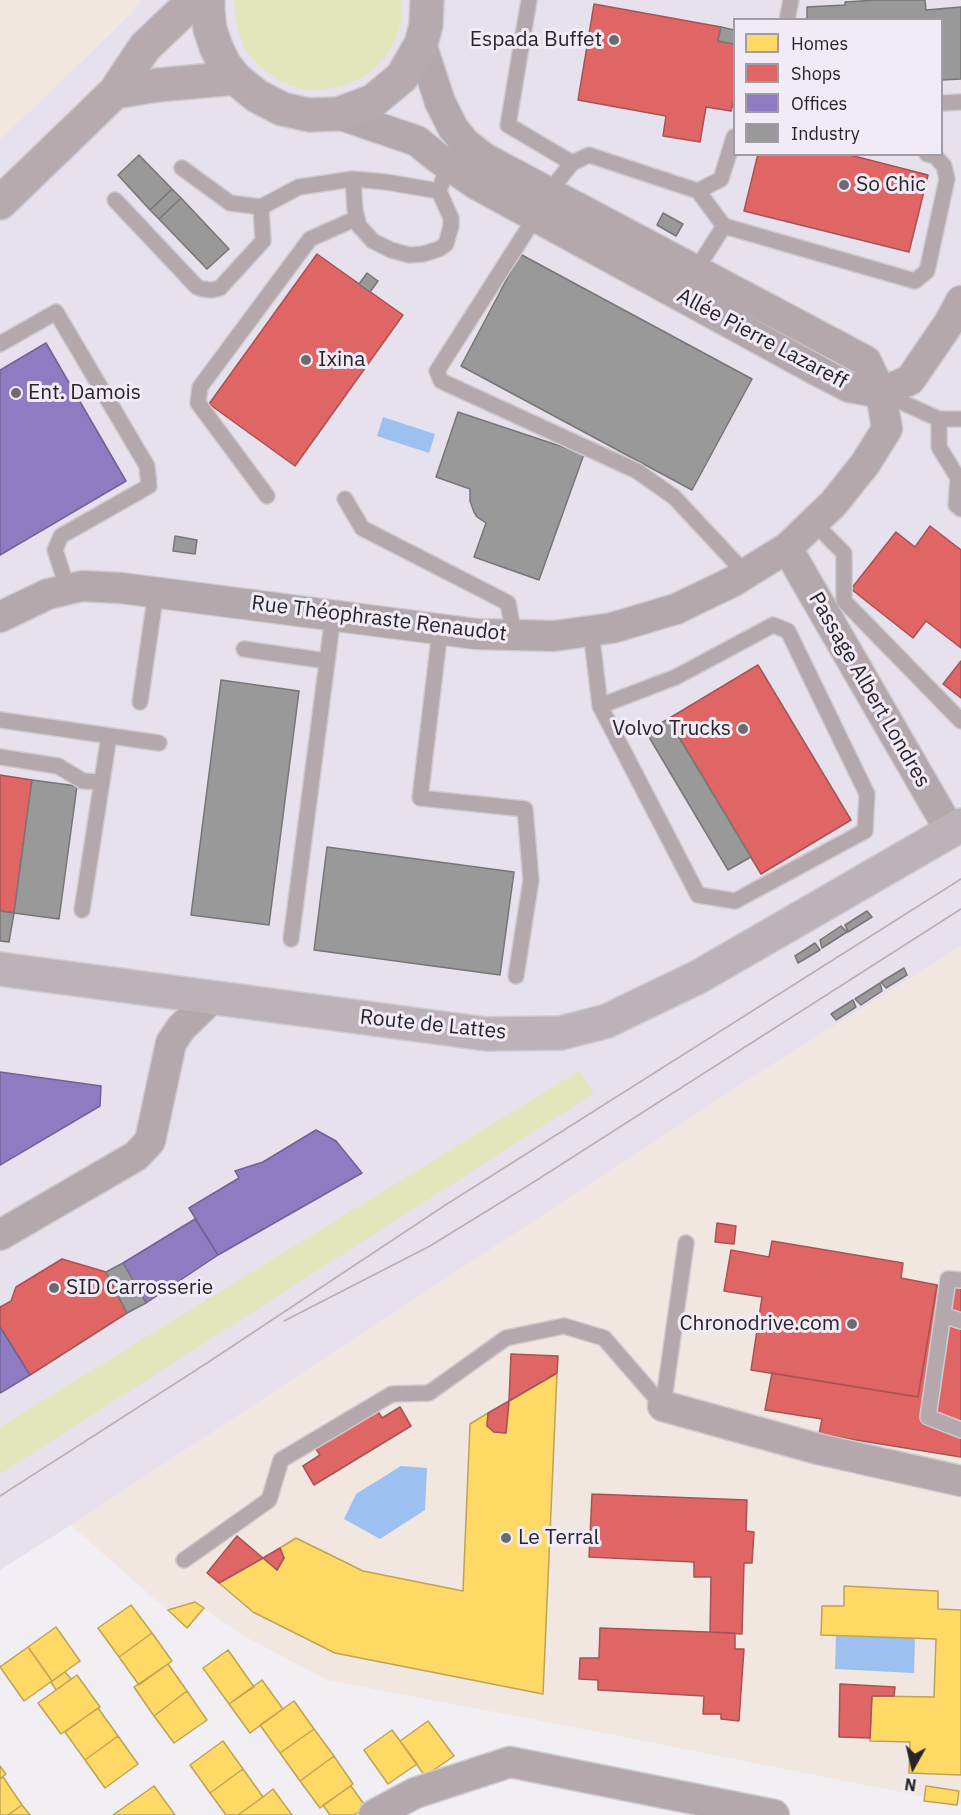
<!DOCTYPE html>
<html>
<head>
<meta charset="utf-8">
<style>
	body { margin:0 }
	#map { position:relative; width:961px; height:1815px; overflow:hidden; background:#f1eef4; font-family:"IBM Plex Sans",sans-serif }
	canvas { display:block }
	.legend { position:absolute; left:733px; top:18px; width:210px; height:138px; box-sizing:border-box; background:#f1ebf7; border:2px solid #a09ca5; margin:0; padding:8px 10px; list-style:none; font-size:18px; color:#272529 }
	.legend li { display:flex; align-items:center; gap:12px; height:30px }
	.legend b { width:30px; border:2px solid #a09ca5 }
	.north { position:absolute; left:883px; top:1737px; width:60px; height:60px; -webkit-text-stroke:4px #f1ebf7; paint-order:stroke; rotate:188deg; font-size:16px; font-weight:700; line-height:24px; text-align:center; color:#272529 }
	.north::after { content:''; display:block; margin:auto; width:21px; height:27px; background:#272529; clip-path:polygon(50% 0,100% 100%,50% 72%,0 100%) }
</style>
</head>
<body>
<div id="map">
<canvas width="961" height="1815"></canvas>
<ul class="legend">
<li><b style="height:16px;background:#ffd966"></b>Homes</li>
<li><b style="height:16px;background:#e06666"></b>Shops</li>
<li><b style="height:16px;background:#8e7cc3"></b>Offices</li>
<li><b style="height:16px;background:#999"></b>Industry</li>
</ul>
<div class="north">N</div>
</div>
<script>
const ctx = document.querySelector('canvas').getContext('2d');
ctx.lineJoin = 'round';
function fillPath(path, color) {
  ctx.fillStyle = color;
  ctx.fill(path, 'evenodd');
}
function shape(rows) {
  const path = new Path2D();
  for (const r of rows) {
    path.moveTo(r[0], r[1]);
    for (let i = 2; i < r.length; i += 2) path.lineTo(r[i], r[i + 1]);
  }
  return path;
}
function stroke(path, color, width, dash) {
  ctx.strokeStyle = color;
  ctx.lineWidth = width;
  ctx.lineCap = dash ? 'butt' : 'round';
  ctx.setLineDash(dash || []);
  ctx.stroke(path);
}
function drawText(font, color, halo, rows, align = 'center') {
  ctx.font = font + ' "IBM Plex Sans",sans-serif';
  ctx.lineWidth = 6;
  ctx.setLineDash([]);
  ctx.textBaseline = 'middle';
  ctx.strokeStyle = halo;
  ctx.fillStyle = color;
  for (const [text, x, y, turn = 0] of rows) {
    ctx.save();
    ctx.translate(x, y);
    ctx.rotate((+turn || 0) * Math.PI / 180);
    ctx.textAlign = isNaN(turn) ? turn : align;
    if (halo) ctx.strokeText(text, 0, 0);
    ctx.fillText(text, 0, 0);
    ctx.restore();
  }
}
fillPath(shape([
	[0,0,141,0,134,11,0,140],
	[961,946,961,1804,604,1733,327,1680,242,1635,204,1608,187,1628,71,1525,757,1074]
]), '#f1e7e0');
fillPath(shape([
	[141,0,961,0,961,946,757,1074,71,1525,0,1570,0,140,134,11],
	[734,20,942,20,942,154,734,154]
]), '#e7e0ed');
fillPath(shape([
	[234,0,402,0,402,3,401,22,395,40,386,56,373,70,357,80,340,87,321,90,302,89,280,81,260,67,245,49,237,28],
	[579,1071,594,1093,0,1474,0,1427]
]), '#e1e6bb');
fillPath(shape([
	[383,417,435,434,429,453,377,436],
	[401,1466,427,1468,425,1510,380,1539,344,1519,356,1494],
	[836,1636,915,1638,914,1673,835,1669]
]), '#9cc0f0');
const homes = shape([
	[557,1373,543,1694,335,1653,253,1612,219,1583,263,1558,277,1570,284,1558,280,1548,296,1538,363,1571,463,1591,470,1424,488,1413,487,1426,494,1432,506,1433,509,1401,557,1373],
	[844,1586,938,1591,938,1609,961,1610,961,1775,909,1773,910,1742,870,1741,872,1696,934,1697,936,1639,821,1635,822,1606,844,1606,844,1586],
	[195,1602,204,1608,187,1628,168,1610,195,1602],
	[131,1605,152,1633,119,1657,98,1628,131,1605],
	[56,1627,80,1661,52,1681,28,1647,56,1627],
	[152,1633,172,1661,139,1685,119,1657,152,1633],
	[28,1647,52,1681,24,1701,0,1667,28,1647],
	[228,1650,254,1687,229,1704,203,1668,228,1650],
	[168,1664,187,1691,154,1716,134,1687,168,1664],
	[65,1672,71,1679,56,1690,51,1682,65,1672],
	[77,1675,100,1707,61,1734,38,1703,77,1675],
	[262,1680,283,1709,250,1733,229,1704,262,1680],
	[187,1691,207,1720,174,1743,154,1716,187,1691],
	[294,1701,314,1729,280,1753,260,1725,294,1701],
	[98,1708,118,1736,85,1760,65,1732,98,1708],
	[428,1721,454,1756,425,1776,400,1741,428,1721],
	[314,1729,334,1756,300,1781,280,1753,314,1729],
	[392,1730,417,1764,388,1784,364,1750,392,1730],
	[118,1736,138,1764,105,1788,85,1760,118,1736],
	[223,1741,243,1769,210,1793,190,1765,223,1741],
	[334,1756,353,1784,320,1808,300,1781,334,1756],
	[0,1766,6,1774,0,1779,0,1766],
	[243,1769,263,1797,238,1815,226,1815,210,1793,243,1769],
	[3,1777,22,1805,8,1815,0,1815,0,1779,3,1777],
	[154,1786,175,1815,113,1815,154,1786],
	[351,1786,366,1807,354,1815,330,1815,323,1805,351,1786],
	[926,1786,959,1791,957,1805,924,1801,926,1786],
	[273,1789,292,1815,238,1815,263,1797,273,1789],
	[22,1805,30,1815,8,1815,22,1805]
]);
fillPath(homes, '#ffd966');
stroke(homes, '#bea354', 1.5);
const shops = shape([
	[594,4,721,27,718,41,734,44,734,100,731,111,706,107,700,142,663,136,666,116,578,100,594,4],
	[758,154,846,154,928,175,909,252,744,211,758,154],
	[317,254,403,315,295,466,209,404,317,254],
	[930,526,961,550,961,648,926,621,913,638,851,589,896,532,915,547,930,526],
	[961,661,961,698,943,684,961,661],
	[758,665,851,820,761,874,668,719,758,665],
	[0,775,32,780,14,913,0,911,0,775],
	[717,1223,736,1226,734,1244,715,1242,717,1223],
	[772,1241,903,1263,901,1278,937,1285,918,1397,751,1370,762,1297,724,1291,731,1250,769,1257,772,1241],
	[62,1259,106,1272,127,1313,30,1375,0,1327,0,1307,11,1301,16,1287,62,1259],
	[958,1273,961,1273,961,1457,819,1434,822,1419,765,1410,772,1373,918,1397,937,1285,955,1287,958,1273],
	[511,1354,558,1356,557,1373,509,1401,511,1354],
	[509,1401,506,1433,494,1432,487,1426,488,1413,509,1401],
	[400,1407,411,1426,314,1485,303,1466,320,1455,314,1446,376,1408,382,1418,400,1407],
	[592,1494,747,1500,746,1531,754,1532,752,1563,744,1563,742,1634,710,1632,711,1577,694,1577,694,1562,589,1557,592,1494],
	[237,1536,263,1558,219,1583,207,1573,237,1536],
	[280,1548,284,1558,277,1570,263,1558,280,1548],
	[600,1628,735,1633,735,1649,744,1649,739,1721,721,1719,721,1714,703,1714,704,1696,598,1690,598,1680,579,1679,580,1658,599,1658,600,1628],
	[840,1684,895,1687,894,1696,872,1696,870,1738,839,1737,840,1684]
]);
fillPath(shops, '#e06666');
stroke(shops, '#a85254', 1.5);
const offices = shape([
	[46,343,126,481,0,555,0,370,46,343],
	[0,1072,101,1086,100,1106,0,1165,0,1072],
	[316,1130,336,1141,362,1173,218,1255,189,1208,239,1178,235,1171,263,1162,316,1130],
	[195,1219,218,1255,146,1303,123,1263,195,1219],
	[0,1327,30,1375,0,1393,0,1327]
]);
fillPath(offices, '#8e7cc3');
stroke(offices, '#6f6295', 1.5);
const industry = shape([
	[876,0,925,0,926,10,961,7,961,79,942,80,942,20,807,20,807,7,845,5,845,2,876,0],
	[721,27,734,30,734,44,718,41,721,27],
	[139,155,172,189,150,210,118,175,139,155],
	[172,189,181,198,159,219,150,210,172,189],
	[181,198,229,249,207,269,159,219,181,198],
	[663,213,683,224,676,236,657,225,663,213],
	[520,254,752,379,692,490,461,366,520,254],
	[367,273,378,281,370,292,359,284,367,273],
	[458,412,584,454,539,580,474,557,486,523,477,517,474,512,470,501,470,489,436,477,458,412],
	[175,536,197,540,195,554,173,551,175,536],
	[221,680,299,691,269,925,191,915,221,680],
	[668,719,751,857,728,870,646,732,668,719],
	[32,780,77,786,59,919,14,913,32,780],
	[327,847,514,872,500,975,314,950,327,847],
	[0,911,14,913,9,942,0,941,0,911],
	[867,911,872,917,848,932,845,925,867,911],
	[841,926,847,932,822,948,820,940,841,926],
	[815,943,820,950,798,963,795,956,815,943],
	[904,968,907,975,886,988,881,982,904,968],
	[880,983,882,991,861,1005,855,999,880,983],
	[853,1000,856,1007,836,1020,831,1014,853,1000],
	[123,1263,146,1303,127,1313,106,1272,123,1263]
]);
fillPath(industry, '#999');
stroke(industry, '#777677', 1.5);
const lane = shape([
	[529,0,508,125,572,163,549,192],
	[787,20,791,0],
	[942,103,961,102],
	[572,163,589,155,698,191,724,226,915,281,927,271,947,179,944,166,935,156,927,154],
	[182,168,230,203,261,207,299,187,353,179,386,182,439,191,448,166],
	[353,179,355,210,359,226,373,241,391,250,409,255,423,254,439,249,446,244,451,226,451,218,439,191],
	[698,191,721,179,734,137],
	[115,200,197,287,203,289,212,290,220,288,263,241,261,207],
	[536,216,437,371,441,381,637,471,674,497,746,574],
	[696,270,724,226],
	[0,344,56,312,147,466,149,486,61,536,55,550,68,590],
	[881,393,939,419,939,447,958,478,956,505,961,509],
	[939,419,961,419],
	[267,496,198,403,200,387,310,239,357,218],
	[345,499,362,528,508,603,514,635],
	[813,522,844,553,844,601,961,721],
	[440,630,420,798,525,809,531,880,516,976],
	[591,631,600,706,698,895,735,901,865,831,867,794,788,631,773,625,676,677,600,706],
	[244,649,327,661],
	[140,702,156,592],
	[0,720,159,743],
	[0,757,58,766,83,781,102,782],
	[82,910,109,736],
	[291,939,333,616],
	[961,1280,948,1279,928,1417,961,1430],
	[943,1315,961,1321],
	[663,1406,686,1243],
	[184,1560,269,1500,281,1460,392,1394,429,1393,506,1338,564,1326,604,1338,663,1406]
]);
const street = shape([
	[421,44,440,102,453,128,465,143,484,158,866,361,881,393],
	[338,114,417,141,438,158,476,184,820,372,849,387,881,393],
	[787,548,951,832],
	[0,617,48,594,82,586,121,588,476,634,554,636,612,628,676,609,732,582,787,548,833,504,865,464,887,429,881,393,910,380,949,323,961,301],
	[0,1235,136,1156,150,1141,171,1043,181,1028,212,998],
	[663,1406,818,1449,961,1481],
	[374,1815,415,1793,510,1762,774,1815]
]);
const secondary = shape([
	[0,969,486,1034,561,1033,607,1021,700,976,961,825]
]);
const primary = shape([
	[208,0,208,11,210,29,216,47,224,64,235,78,257,96,282,109,309,115,338,114,373,101,402,77,421,44,426,25,427,0],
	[115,92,158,85,235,78],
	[0,203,115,92,145,47,189,5,197,0]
]);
stroke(lane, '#cdcbcf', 18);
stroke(street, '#cdcbcf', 33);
stroke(secondary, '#cdcbcf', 36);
stroke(primary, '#cdcbcf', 36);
stroke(lane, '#b5a8ac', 15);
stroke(street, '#b5a8ac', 30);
stroke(secondary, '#bdb2b7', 33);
stroke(primary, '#b6aaaf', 33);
stroke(shape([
	[284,1321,430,1246,529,1185,961,909],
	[0,1496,207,1363,447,1204,961,879]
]), '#b7afb3', 1.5);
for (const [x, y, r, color] of [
	[614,40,6,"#6e6b70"],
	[844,185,6,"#6e6b70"],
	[306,360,6,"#6e6b70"],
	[16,393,6,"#6e6b70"],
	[743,729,6,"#6e6b70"],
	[54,1288,6,"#6e6b70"],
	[852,1324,6,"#6e6b70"],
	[506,1538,6,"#6e6b70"]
]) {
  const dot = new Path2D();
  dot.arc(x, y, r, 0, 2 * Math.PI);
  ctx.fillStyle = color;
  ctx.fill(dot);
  stroke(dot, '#f1ebf7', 2);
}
drawText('21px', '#272529', '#f1ebf7', [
	["Espada Buffet",602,40,"right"],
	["So Chic",856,185],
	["Ixina",318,360],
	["Ent. Damois",28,393],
	["Volvo Trucks",731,729,"right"],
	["SID Carrosserie",66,1288],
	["Chronodrive.com",840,1324,"right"],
	["Le Terral",518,1538]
], 'left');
drawText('21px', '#272529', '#f1ebf7', [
	["Allée Pierre Lazareff",762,339,28],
	["Rue Théophraste Renaudot",379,619,7],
	["Passage Albert Londres",869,690,60],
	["Route de Lattes",433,1025,6]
]);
</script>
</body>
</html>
